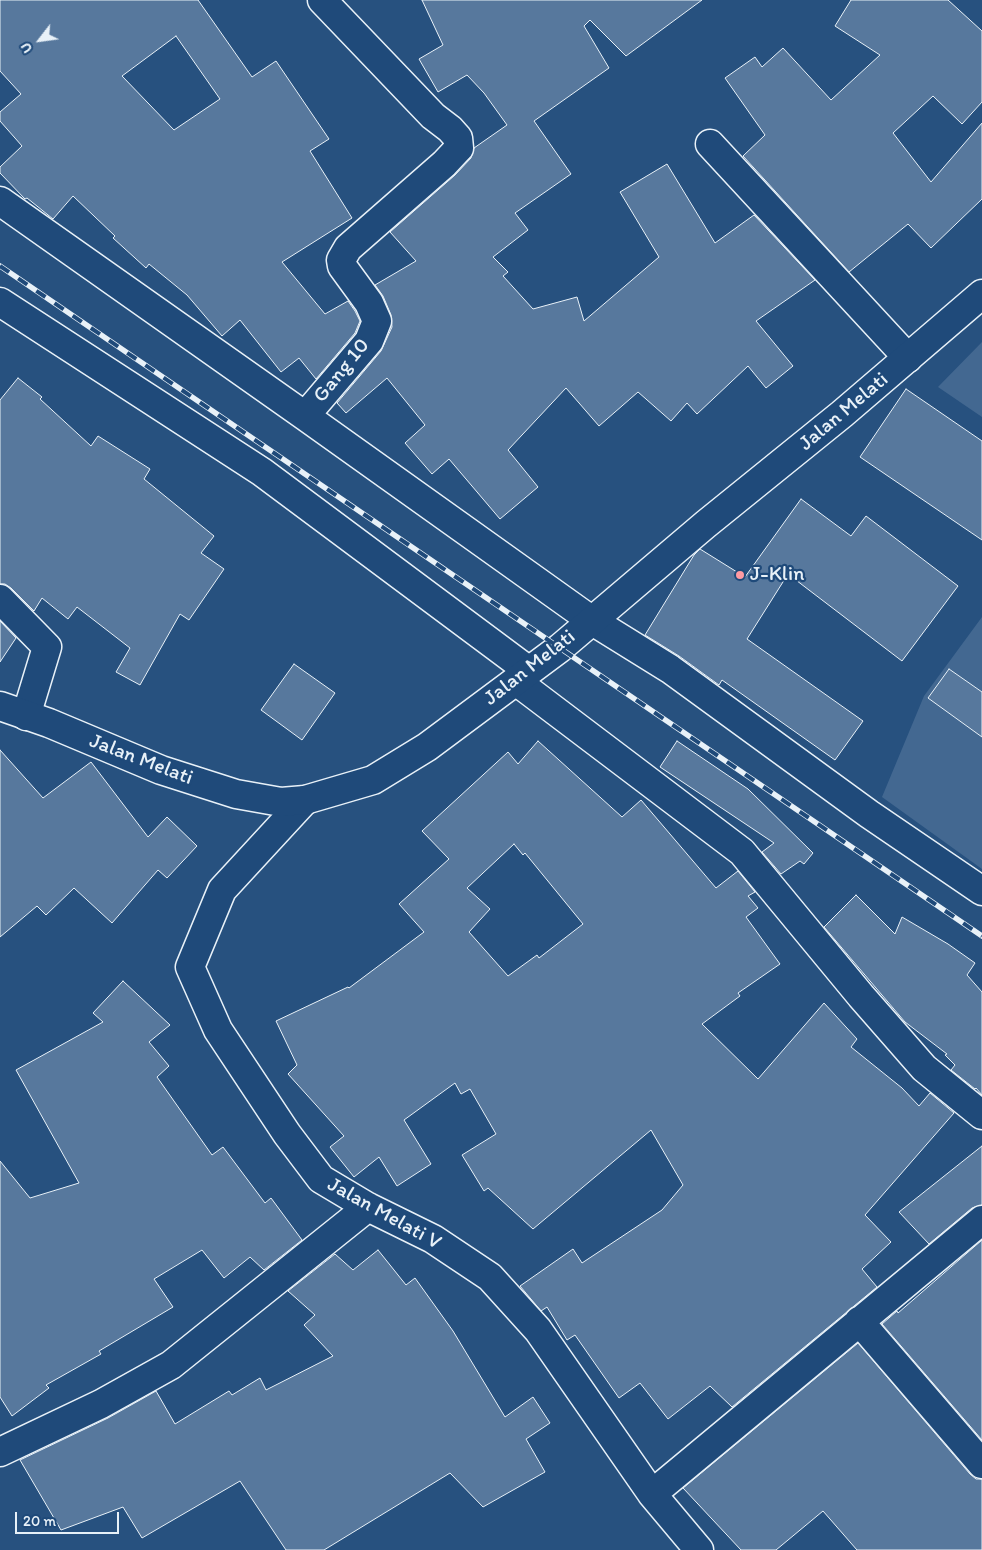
<!DOCTYPE html>
<html>
<head>
<meta charset="utf-8">
<style>
	body { margin:0 }
	#map { position:relative; width:982px; height:1550px; overflow:hidden; background:#27517f; font-family:Itim,sans-serif }
	canvas { display:block }
	.north { position:absolute; left:15px; top:15px; width:50px; height:50px; -webkit-text-stroke:4px #1f4a7a; paint-order:stroke; rotate:240deg; font-size:14px; font-weight:700; line-height:20px; text-align:center; color:#e8f1f8 }
	.north::after { content:''; display:block; margin:auto; width:18px; height:22px; background:#e8f1f8; clip-path:polygon(50% 0,100% 100%,50% 72%,0 100%) }
	.scale { position:absolute; left:15px; top:1512px; width:104px; height:22px; box-sizing:border-box; border:2px solid #e8f1f8; border-top:0; padding-left:6px; font-size:15px; line-height:18px; white-space:nowrap; color:#e8f1f8; -webkit-text-stroke:4px #1f4a7a; paint-order:stroke }
</style>
</head>
<body>
<div id="map">
<canvas width="982" height="1550"></canvas>
<div class="north">U</div>
<div class="scale">20 m</div>
</div>
<script>
const ctx = document.querySelector('canvas').getContext('2d');
ctx.lineJoin = 'round';
function fillPath(path, color) {
  ctx.fillStyle = color;
  ctx.fill(path, 'evenodd');
}
function shape(rows) {
  const path = new Path2D();
  for (const r of rows) {
    path.moveTo(r[0], r[1]);
    for (let i = 2; i < r.length; i += 2) path.lineTo(r[i], r[i + 1]);
  }
  return path;
}
function stroke(path, color, width, dash) {
  ctx.strokeStyle = color;
  ctx.lineWidth = width;
  ctx.lineCap = dash ? 'butt' : 'round';
  ctx.setLineDash(dash || []);
  ctx.stroke(path);
}
function drawText(font, color, halo, rows, align = 'center') {
  ctx.font = font + ' Itim,sans-serif';
  ctx.lineWidth = 4.5;
  ctx.setLineDash([]);
  ctx.textBaseline = 'middle';
  ctx.strokeStyle = halo;
  ctx.fillStyle = color;
  for (const [text, x, y, turn = 0] of rows) {
    ctx.save();
    ctx.translate(x, y);
    ctx.rotate((+turn || 0) * Math.PI / 180);
    ctx.textAlign = isNaN(turn) ? turn : align;
    if (halo) ctx.strokeText(text, 0, 0);
    ctx.fillText(text, 0, 0);
    ctx.restore();
  }
}
fillPath(shape([
	[982,342,982,417,938,387],
	[982,617,982,869,882,797,924,696]
]), '#436891');
const building = shape([
	[0,0,198,0,252,77,276,61,329,139,310,151,352,218,282,262,325,314,348,301,355,311,360,321,355,333,316,379,299,358,281,372,240,320,222,336,187,295,149,264,146,268,113,238,115,236,73,196,53,219,27,198,25,199,0,173,0,167,22,146,0,121,0,112,21,94,0,71,0,0],
	[176,36,220,99,174,130,122,76,176,36],
	[422,0,702,0,626,56,590,20,584,26,609,68,534,121,571,174,515,213,528,230,493,257,508,272,503,276,533,309,577,297,584,321,659,257,620,192,667,164,715,243,754,215,815,280,756,321,793,366,766,388,748,366,697,414,687,403,671,421,638,392,599,426,566,388,508,450,538,487,500,519,449,459,432,474,405,443,425,425,387,378,346,413,337,403,381,351,392,327,391,315,383,296,375,285,416,261,390,232,455,175,471,158,474,148,507,125,484,93,467,75,438,92,419,59,443,45,422,0],
	[851,0,948,0,982,31,982,102,962,124,933,96,893,133,931,182,982,123,982,199,931,248,908,224,849,272,743,156,765,135,725,78,755,57,762,67,783,48,831,100,880,55,835,26,851,0],
	[18,378,42,397,40,399,91,446,98,436,150,469,144,479,214,536,201,553,224,569,189,620,180,614,140,685,116,672,130,648,77,607,68,619,42,598,34,611,11,588,5,584,0,584,0,400,18,378],
	[906,389,982,441,982,540,860,457,906,389],
	[801,499,851,536,866,516,958,586,902,661,788,574,747,639,863,721,835,760,722,680,719,685,679,656,645,635,694,555,700,549,745,577,801,499],
	[0,621,16,638,0,662,0,621],
	[294,664,335,693,302,740,261,710,294,664],
	[949,669,982,692,982,737,928,698,949,669],
	[538,741,622,817,641,800,716,888,738,871,755,892,748,896,758,908,746,917,780,964,738,993,740,996,702,1024,758,1079,824,1003,857,1039,851,1047,902,1088,919,1106,930,1093,954,1113,865,1215,891,1242,862,1269,877,1287,732,1407,710,1386,668,1419,640,1383,619,1398,575,1335,567,1340,547,1307,541,1311,520,1286,573,1249,582,1263,662,1210,683,1185,651,1130,533,1229,488,1188,484,1191,462,1155,496,1134,470,1089,461,1094,455,1083,404,1120,431,1164,397,1186,379,1157,354,1177,330,1147,344,1136,288,1074,297,1065,276,1021,348,987,349,988,424,932,399,904,449,859,422,831,508,752,518,764,538,741],
	[514,844,523,855,525,853,583,924,539,958,537,955,508,976,469,932,490,909,467,888,514,844],
	[677,741,748,789,813,853,804,864,800,861,781,874,762,852,774,843,660,767,677,741],
	[0,750,43,798,91,762,148,837,167,817,197,846,167,878,158,870,112,923,74,888,46,915,37,906,0,937,0,750],
	[856,895,895,934,902,917,948,944,975,963,967,975,982,992,982,1095,976,1088,975,1089,951,1070,955,1065,945,1055,947,1054,905,1022,824,927,856,895],
	[123,981,170,1025,149,1042,169,1066,157,1077,212,1155,223,1147,265,1203,271,1198,302,1240,264,1270,250,1257,224,1278,202,1250,154,1279,173,1307,99,1351,101,1354,46,1385,49,1388,12,1416,0,1397,0,1161,30,1198,79,1183,16,1070,103,1022,93,1013,123,981],
	[982,1146,982,1205,972,1208,929,1244,899,1212,982,1146],
	[982,1240,982,1440,882,1324,897,1311,898,1313,982,1240],
	[378,1250,406,1285,415,1278,453,1331,505,1417,533,1397,550,1423,526,1439,545,1472,483,1507,450,1473,324,1550,286,1550,240,1481,142,1538,123,1507,61,1530,20,1460,108,1418,156,1391,175,1424,229,1391,232,1395,260,1378,266,1390,333,1356,304,1325,315,1315,288,1291,335,1254,353,1270,378,1250],
	[858,1343,970,1474,976,1479,982,1479,982,1550,857,1550,823,1511,776,1550,741,1550,683,1488,858,1343]
]);
fillPath(building, '#57789d');
stroke(building, '#e8f1f8', 1);
const minor = shape([
	[710,144,908,358],
	[0,201,305,416,591,620,670,669,869,814,982,891],
	[0,302,262,472,529,671],
	[305,416,369,341,377,321,369,303,342,266,341,260,348,248,444,164,459,148,458,138,450,129,433,116,322,0],
	[0,599,47,647,26,716],
	[516,681,742,852,861,996,924,1068,982,1115],
	[305,800,222,890,190,967,218,1030,287,1134,321,1179,368,1207,433,1239,490,1277,538,1330,652,1494,699,1550],
	[859,1321,982,1464],
	[0,1452,101,1404,171,1365,368,1207],
	[652,1494,982,1220]
]);
const secondary = shape([
	[0,706,49,723,161,770,236,794,281,802,305,800,373,780,427,747,560,648,706,524,842,414,982,294]
]);
stroke(minor, '#e8f1f8', 31);
stroke(secondary, '#e8f1f8', 31);
stroke(minor, '#1f4a7a', 28);
stroke(secondary, '#1f4a7a', 28);
const rail = shape([
	[0,266,982,936]
]);
stroke(rail, '#e8f1f8', 5.5);
stroke(rail, '#1f4a7a', 4, [11]);
for (const [x, y, r, color] of [
	[740,575,5,"#ff9aa2"]
]) {
  const dot = new Path2D();
  dot.arc(x, y, r, 0, 2 * Math.PI);
  ctx.fillStyle = color;
  ctx.fill(dot);
  stroke(dot, '#1f4a7a', 2);
}
drawText('21px', '#e8f1f8', '#1f4a7a', [
	["Gang 10",342,371,-51],
	["Jalan Melati",844,412,-40],
	["Jalan Melati",530,668,-38],
	["Jalan Melati",141,760,21],
	["Jalan Melati V",384,1214,29]
]);
drawText('21px', '#e8f1f8', '#1f4a7a', [
	["J-Klin",750,575]
], 'left');
</script>
</body>
</html>
